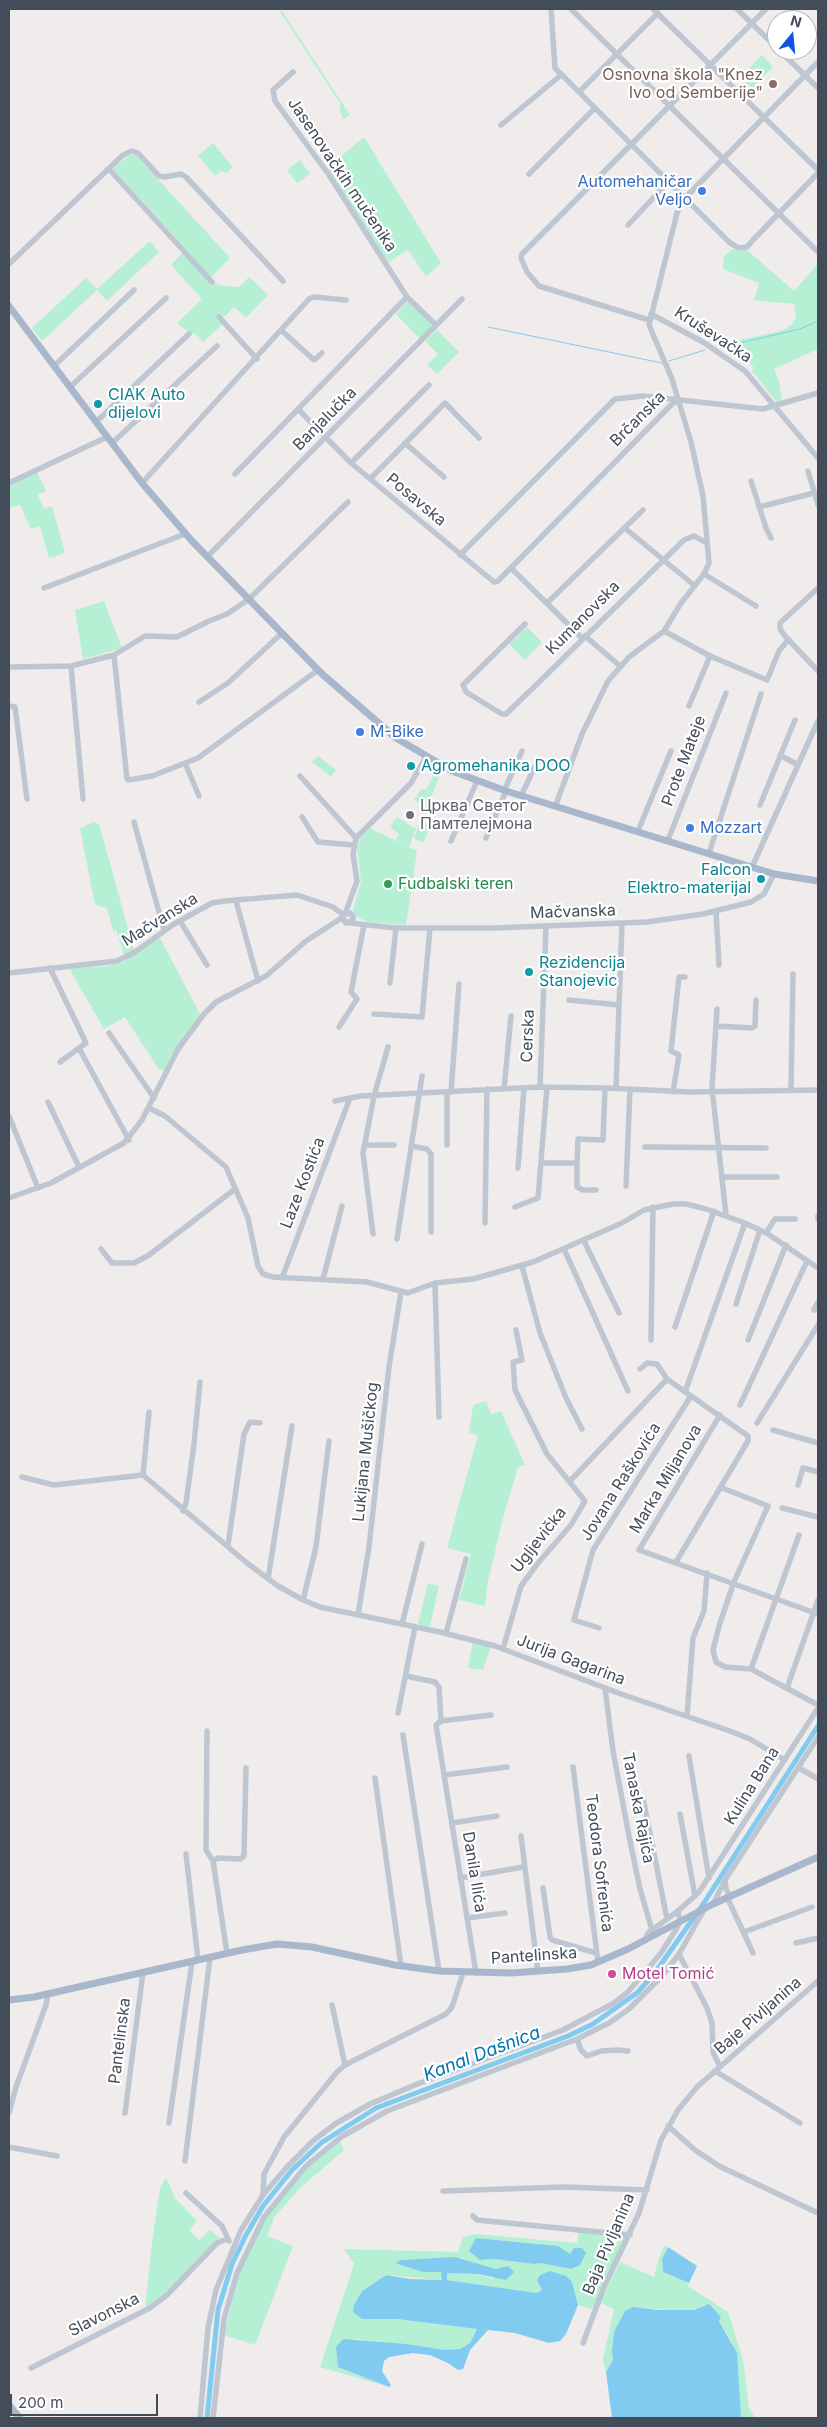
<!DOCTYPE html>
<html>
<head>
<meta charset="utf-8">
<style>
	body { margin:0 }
	#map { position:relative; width:827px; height:2427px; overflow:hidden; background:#efeceb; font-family:Inter,sans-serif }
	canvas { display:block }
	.frame { position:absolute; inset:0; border:10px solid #434d5a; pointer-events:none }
	.north { position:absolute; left:767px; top:10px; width:50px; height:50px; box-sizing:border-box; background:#fff; border:1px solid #b4b8bd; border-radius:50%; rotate:17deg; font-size:14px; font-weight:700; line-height:20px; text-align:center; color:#434d5a }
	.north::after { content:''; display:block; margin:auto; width:18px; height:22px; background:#1053e5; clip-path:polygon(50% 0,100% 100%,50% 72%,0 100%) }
	.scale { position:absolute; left:10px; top:2394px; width:148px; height:22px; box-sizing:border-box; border:2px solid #434d5a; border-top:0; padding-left:6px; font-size:15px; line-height:18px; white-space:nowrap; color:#434d5a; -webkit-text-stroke:4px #fff; paint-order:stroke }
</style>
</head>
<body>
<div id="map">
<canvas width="827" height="2427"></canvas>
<div class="frame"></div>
<div class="north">N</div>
<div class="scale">200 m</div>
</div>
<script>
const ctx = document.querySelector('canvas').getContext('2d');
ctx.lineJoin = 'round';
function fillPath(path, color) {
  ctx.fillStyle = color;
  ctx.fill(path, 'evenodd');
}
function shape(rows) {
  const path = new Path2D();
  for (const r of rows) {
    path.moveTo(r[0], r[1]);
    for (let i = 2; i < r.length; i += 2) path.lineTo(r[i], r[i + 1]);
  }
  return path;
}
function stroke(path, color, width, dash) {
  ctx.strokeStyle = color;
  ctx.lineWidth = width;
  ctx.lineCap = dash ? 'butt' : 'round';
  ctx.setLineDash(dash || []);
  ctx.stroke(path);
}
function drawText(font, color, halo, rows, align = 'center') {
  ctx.font = font + ' Inter,sans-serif';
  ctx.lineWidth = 4.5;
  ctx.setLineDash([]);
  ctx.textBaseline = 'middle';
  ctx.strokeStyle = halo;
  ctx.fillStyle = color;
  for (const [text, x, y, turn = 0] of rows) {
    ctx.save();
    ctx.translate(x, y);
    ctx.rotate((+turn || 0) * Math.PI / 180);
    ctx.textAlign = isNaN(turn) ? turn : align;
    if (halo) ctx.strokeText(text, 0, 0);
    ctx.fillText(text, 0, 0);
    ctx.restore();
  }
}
fillPath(shape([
	[282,11,350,115,343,119,340,112,340,103,280,12],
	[762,55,773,67,752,88,741,77],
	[364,137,441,263,426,277,408,250,387,263,326,169],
	[213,143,233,167,226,173,221,171,215,176,198,156],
	[135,154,230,258,211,277,218,285,239,287,249,277,268,295,246,318,234,307,223,318,223,324,203,342,198,336,183,328,177,323,202,299,171,265,186,249,113,169,128,156],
	[300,160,310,174,297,183,287,170],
	[150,241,159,252,107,301,97,290,42,341,32,328,86,278,97,289],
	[733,249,739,251,747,250,794,291,818,264,818,349,774,369,779,381,782,402,776,401,752,371,754,368,747,360,741,361,718,345,784,330,792,324,796,316,794,304,754,300,759,283,723,269,724,256],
	[408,301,432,325,421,340,396,314],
	[437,330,459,352,437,374,427,365,438,354,425,341],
	[37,472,46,491,38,495,44,509,52,506,65,553,49,558,40,526,31,529,20,505,9,508,9,486],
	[104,601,122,648,83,659,75,610],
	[527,627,542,642,525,660,509,644],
	[318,756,336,770,331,777,312,762],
	[437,769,442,771,426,808,414,800,422,789,426,790],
	[397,817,416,829,409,847,396,840,399,834,390,827],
	[421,820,431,825,423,843,414,838],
	[93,822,99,824,134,950,124,955,116,930,113,931,107,908,95,905,80,828],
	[370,828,417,851,406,925,368,922,357,917,353,910,361,881,357,848,360,839],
	[159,936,200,1014,172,1054,164,1071,158,1068,125,1017,104,1029,69,968,107,966,123,962],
	[486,1401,491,1414,501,1411,525,1465,518,1467,503,1518,488,1581,485,1606,459,1600,471,1554,447,1548,478,1435,469,1433,473,1405],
	[428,1583,439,1586,430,1627,418,1624],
	[473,1642,491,1647,483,1670,468,1668],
	[340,2141,344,2150,300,2188,275,2216,267,2236,293,2246,255,2345,224,2335,239,2272,266,2217,308,2167],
	[165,2179,167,2179,175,2198,197,2221,189,2230,199,2240,210,2230,221,2239,175,2284,145,2309,152,2242,160,2188],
	[579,2231,626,2236,593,2309,578,2305,574,2289,542,2290,536,2293,447,2280,447,2273,478,2274,494,2279,496,2269,471,2263,462,2258,401,2260,423,2272,442,2272,442,2280,386,2275,362,2291,354,2305,362,2319,397,2319,478,2329,470,2343,460,2349,445,2350,354,2339,338,2367,389,2387,320,2367,354,2264,344,2249,458,2252,463,2237,474,2234,577,2243],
	[476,2238,540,2244,570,2254,576,2269,540,2263,534,2264,494,2259,480,2260],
	[665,2245,668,2247,662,2259,663,2272,689,2283,688,2286,728,2312,743,2360,749,2408,755,2418,740,2417,737,2363,732,2342,709,2304,694,2310,680,2311,642,2308,621,2318,619,2326,614,2332,612,2365,606,2372,603,2359,614,2309,601,2303,608,2286,620,2262,654,2277,659,2258]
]), '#b6f0d4');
fillPath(shape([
	[476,2238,558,2246,570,2254,574,2248,582,2248,586,2253,580,2265,572,2269,540,2263,534,2264,494,2259,480,2260,469,2251],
	[668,2247,697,2266,689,2283,663,2272,662,2259],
	[455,2257,496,2269,508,2266,514,2272,506,2280,478,2274,447,2273,447,2280,536,2293,542,2290,537,2280,540,2275,550,2271,566,2276,572,2282,578,2305,566,2334,560,2341,549,2343,515,2333,488,2330,470,2350,463,2369,458,2370,448,2363,430,2355,413,2353,389,2357,384,2361,382,2371,391,2385,389,2387,338,2367,336,2347,343,2339,406,2344,445,2350,460,2349,470,2343,477,2329,397,2319,362,2319,353,2312,354,2305,362,2291,386,2275,410,2279,442,2280,441,2272,423,2272,395,2263,401,2260],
	[709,2304,721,2317,719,2321,737,2353,741,2418,612,2418,606,2372,613,2360,612,2352,614,2332,625,2311,633,2307,658,2310,694,2310]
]), '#81cbf0');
stroke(shape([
	[488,327,662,363],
	[722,347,800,329,818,321],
	[669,361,705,350]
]), '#81cbf0', 1);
stroke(shape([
	[207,2418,218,2310,232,2264,246,2235,263,2206,292,2170,321,2143,376,2108,568,2036,593,2024,637,1993,654,1974,700,1909,818,1726]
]), '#81cbf0', 5);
stroke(shape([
	[551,9,555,68,685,198,677,213,649,325,672,379,691,442,703,496,709,563,704,574,681,603,664,631,629,657,608,681,582,734,555,807],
	[571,9,818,252],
	[653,9,818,170],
	[737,9,777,48],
	[779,50,818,88],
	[818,62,685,198,730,243,739,248,747,247,753,240,818,173],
	[293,72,273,90,275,101,329,175,407,297,436,325],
	[579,92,658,13],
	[501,125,561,75],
	[109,169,212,282],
	[529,174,595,108],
	[628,225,669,181],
	[9,264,123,155,132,151,138,153,159,176,165,177,181,174,186,177,283,281],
	[651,314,703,342,745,371,818,458],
	[219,317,257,359],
	[649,320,539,286,527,272,521,258,522,254,766,9],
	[282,331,314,360,322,353],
	[54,366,134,290],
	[70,387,166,298],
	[298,409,351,463,494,582,498,581,673,403,679,401],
	[96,422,189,334],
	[112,443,217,346],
	[405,443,444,477],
	[351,463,429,385],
	[808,471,818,505],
	[235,474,407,297],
	[370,479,445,403,479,438],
	[751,481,766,528,771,538],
	[9,483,107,437],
	[142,483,309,299,314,297,346,300],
	[759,507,814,493],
	[626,529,695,586],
	[460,555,615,399,643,396,763,409,818,393],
	[207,557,462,299],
	[511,568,582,638],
	[704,574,756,606],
	[44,588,185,534],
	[818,588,780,623,780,629,785,636,818,671],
	[547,603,643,510],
	[525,624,463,685,466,692,502,714,506,714,534,687,684,540,694,536,707,543],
	[664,631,710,656,767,680,779,651,788,640],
	[585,636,620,666],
	[114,655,127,779,129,780,152,776,198,758,318,670],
	[71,666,83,799],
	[9,667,71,666,114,655,145,636,177,637,209,621,227,614,249,599,348,502],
	[199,702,228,683,282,633],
	[9,706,15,707,27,799],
	[689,706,710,656],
	[780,755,798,765],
	[185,763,199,796],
	[300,776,356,838],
	[504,791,522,751],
	[521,796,538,760],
	[760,805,795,720],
	[302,817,318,842,354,845],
	[134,822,164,930],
	[638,831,671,751],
	[486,838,506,791],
	[668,840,726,693],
	[451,841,477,781],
	[709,853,761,694],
	[752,867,818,721],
	[236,901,258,981],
	[716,911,719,965],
	[345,914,357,881,353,854,356,838,411,783,426,757],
	[180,921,207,965],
	[350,923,396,928,495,928,647,922,703,914,751,902,764,894,774,874],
	[50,968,86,1043,60,1062],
	[9,973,117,961,135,952,174,924,212,903,224,901,297,895,333,907,344,915,343,919,346,923,353,920,353,916,350,913,344,915],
	[573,982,620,984],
	[390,983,396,928],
	[569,1000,619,1005],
	[717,1009,712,1088,726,1215],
	[374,1014,422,1017,430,928],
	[716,1026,752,1028,755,1026,756,1000],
	[339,1027,357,999,351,992,364,925],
	[109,1033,154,1098],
	[80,1050,129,1140],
	[540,1087,546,926],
	[616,1088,622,924],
	[504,1089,511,1016],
	[791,1090,793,974],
	[451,1092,459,984],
	[673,1092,679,1055,671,1051,679,977,685,977],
	[335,1101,361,1096,540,1087,605,1088,691,1092,818,1090],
	[48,1102,79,1167],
	[149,1108,165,1116,226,1167,248,1218,258,1266,263,1274,273,1277,367,1282,408,1293,435,1283,473,1279,533,1262,622,1223,644,1210,673,1204,686,1204,706,1209,745,1223,768,1234,818,1268],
	[9,1116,38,1188],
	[365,1145,394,1145],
	[447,1145,447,1092],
	[411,1146,427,1149,431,1154,431,1232],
	[645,1147,766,1148],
	[541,1163,577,1163,578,1139,603,1140,605,1088],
	[577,1163,577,1187,583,1190,596,1190],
	[518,1168,524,1088],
	[722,1177,777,1177],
	[626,1186,630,1089],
	[9,1198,51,1183,124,1143,142,1120,178,1049,204,1014,216,1002,266,976,306,941,343,917],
	[515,1207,538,1198,547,1087],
	[818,1216,818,1219],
	[485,1223,487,1089],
	[766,1233,775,1219,795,1219],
	[373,1234,363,1153,374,1096,388,1047],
	[397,1239,422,1076],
	[584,1241,619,1313],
	[101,1249,112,1263,134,1263,149,1255,235,1189],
	[564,1249,628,1391],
	[522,1266,540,1333,566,1398,582,1429],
	[282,1278,350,1098],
	[323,1279,342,1206],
	[435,1283,439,1417],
	[736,1304,760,1230],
	[814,1310,818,1302],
	[675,1327,714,1211],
	[651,1340,653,1207],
	[748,1340,786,1245],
	[640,1369,647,1363,657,1364,667,1379,748,1436,748,1441,676,1562],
	[685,1392,745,1223],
	[740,1405,807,1261],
	[720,1415,639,1550,818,1614],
	[757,1423,818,1325],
	[773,1430,818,1443],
	[143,1475,149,1412],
	[22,1477,54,1485,143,1475,247,1563,278,1586,303,1600,320,1607,440,1632,495,1646,621,1694,730,1731,750,1739,785,1760],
	[570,1481,667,1379],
	[798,1485,803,1468,818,1472],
	[720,1487,768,1506,734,1582,719,1626,713,1650,716,1662,725,1667,751,1669,818,1705],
	[782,1508,818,1517],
	[183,1511,186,1503,194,1444,200,1382],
	[228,1545,244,1434,250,1422,260,1423],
	[268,1579,292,1426],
	[303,1600,316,1547,329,1441],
	[358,1615,369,1547,389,1367,401,1292],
	[402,1624,422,1544],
	[599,1628,574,1620,593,1550,691,1396],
	[446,1633,466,1559],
	[503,1649,521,1586,538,1563,571,1525,585,1501,547,1454,515,1390,513,1362,522,1360,516,1330],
	[751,1669,799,1535],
	[406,1676,435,1682,439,1687,441,1721,436,1725,476,1973],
	[605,1688,613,1751,629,1836,640,1889,652,1930],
	[787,1688,818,1600],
	[398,1713,415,1627],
	[687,1716,693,1638,704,1611,707,1573],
	[441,1721,491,1715],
	[207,1731,206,1850,213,1861,227,1953],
	[403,1735,439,1971],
	[689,1756,709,1878],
	[573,1767,598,1962],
	[799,1768,818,1779],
	[444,1775,507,1767],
	[375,1778,401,1966],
	[643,1798,667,1919],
	[680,1814,695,1896],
	[452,1823,497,1816],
	[521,1836,538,1972],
	[186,1854,198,1960],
	[213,1861,218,1858,240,1859,244,1856,246,1768],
	[460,1878,523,1867],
	[725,1880,818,1737],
	[543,1888,550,1937,552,1940,596,1953],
	[727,1897,753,1953],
	[713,1904,725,1880,726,1889,730,1896],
	[467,1918,505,1913],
	[744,1932,812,1907],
	[645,1941,648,1933,678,1911,699,1892,818,1708],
	[796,1943,818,1938],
	[679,1954,707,2008,712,2023,713,2052,720,2067],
	[332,2005,345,2065],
	[577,2039,581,2050,587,2056,601,2051,618,2050,628,2051],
	[715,2071,800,2123],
	[9,2113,16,2087,46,2005,48,1994],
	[125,2113,143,1972],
	[169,2123,192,1962],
	[668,2126,695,2150,719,2166,818,2213],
	[9,2147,57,2156],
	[185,2161,210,1958],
	[443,2191,565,2187,647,2190],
	[186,2193,222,2226,229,2241],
	[263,2195,264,2174,284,2137,337,2072,345,2065,446,2014,452,2007,463,1973],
	[473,2216,477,2220,630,2235],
	[583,2343,604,2287,639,2213,661,2140,678,2110,698,2086,818,1981],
	[31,2368,150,2308,168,2294,217,2243,227,2239],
	[200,2418,208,2328,216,2290,241,2230,263,2195,287,2167,313,2141,335,2124,370,2104,415,2085,563,2030,614,2003,628,1992,661,1953,677,1928,680,1921,678,1911],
	[213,2418,224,2319,237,2273,264,2217,306,2166,341,2137,387,2111,577,2039,609,2023,629,2009,662,1976,679,1954,705,1908]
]), '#bec6d2', 5.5);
stroke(shape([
	[9,306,142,483,192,541,321,673,396,738,452,771,506,791,774,874,818,881],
	[9,2000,34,1997,242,1950,277,1944,312,1947,395,1965,439,1971,511,1973,567,1969,591,1965,628,1949,713,1904,818,1857],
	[9,2405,20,2418]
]), '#a9b7cd', 7);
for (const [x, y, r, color] of [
	[773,84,5,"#8d6e63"],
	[702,191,5,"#3f7fe0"],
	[98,404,5,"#0f9aa8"],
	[360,732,5,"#3f7fe0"],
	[411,766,5,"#0f9aa8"],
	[410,815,5,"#6b7280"],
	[690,828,5,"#3f7fe0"],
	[761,879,5,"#0f9aa8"],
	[388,884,5,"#2e9e5b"],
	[529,972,5,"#0f9aa8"],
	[612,1974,5,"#d1479c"]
]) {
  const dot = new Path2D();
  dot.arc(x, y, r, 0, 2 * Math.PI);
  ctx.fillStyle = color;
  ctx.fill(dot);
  stroke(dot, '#fff', 2);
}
drawText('16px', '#785e54', '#fff', [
	["Osnovna škola \"Knez",763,75],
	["Ivo od Semberije\"",763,93]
], 'right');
drawText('16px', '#434d5a', '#fff', [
	["Jasenovačkih mučenika",342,175,56],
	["Kruševačka",713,335,33],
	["Banjalučka",325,419,-45],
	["Brčanska",638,419,-45],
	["Posavska",416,500,40],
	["Kumanovska",583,618,-45],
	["Prote Mateje",684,761,-69],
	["Mačvanska",573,912,-2],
	["Mačvanska",160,920,-32],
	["Cerska",528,1036,-88],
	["Laze Kostića",303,1183,-69],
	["Lukijana Mušičkog",366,1452,-84],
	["Marka Miljanova",666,1479,-59],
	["Jovana Raškovića",621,1482,-58],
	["Ugljevička",539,1540,-52],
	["Jurija Gagarina",571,1660,21],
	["Kulina Bana",752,1786,-58],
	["Tanaska Rajića",638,1808,79],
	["Teodora Sofrenića",599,1863,83],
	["Danila Ilića",474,1872,81],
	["Pantelinska",534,1956,-4],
	["Baje Pivljanina",758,2016,-41],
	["Pantelinska",120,2041,-83],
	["Baja Pivljanina",609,2244,-67],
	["Slavonska",104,2315,-27]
]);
drawText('16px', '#366cbe', '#fff', [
	["Automehaničar",692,182,"right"],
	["Veljo",692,200,"right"],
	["M-Bike",370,732],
	["Mozzart",700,828]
], 'left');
drawText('16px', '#0d838f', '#fff', [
	["CIAK Auto",108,395],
	["dijelovi",108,413],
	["Agromehanika DOO",421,766],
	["Falcon",751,870,"right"],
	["Elektro-materijal",751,888,"right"],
	["Rezidencija",539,963],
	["Stanojevic",539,981]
], 'left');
drawText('16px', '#5b616d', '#fff', [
	["Црква Светог",420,806],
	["Памтелејмона",420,824]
], 'left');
drawText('16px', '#27864d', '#fff', [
	["Fudbalski teren",398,884]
], 'left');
drawText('16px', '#b23c85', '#fff', [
	["Motel Tomić",622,1974]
], 'left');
drawText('italic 18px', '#0575ab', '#fff', [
	["Kanal Dašnica",482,2054,-21]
]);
</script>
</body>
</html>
